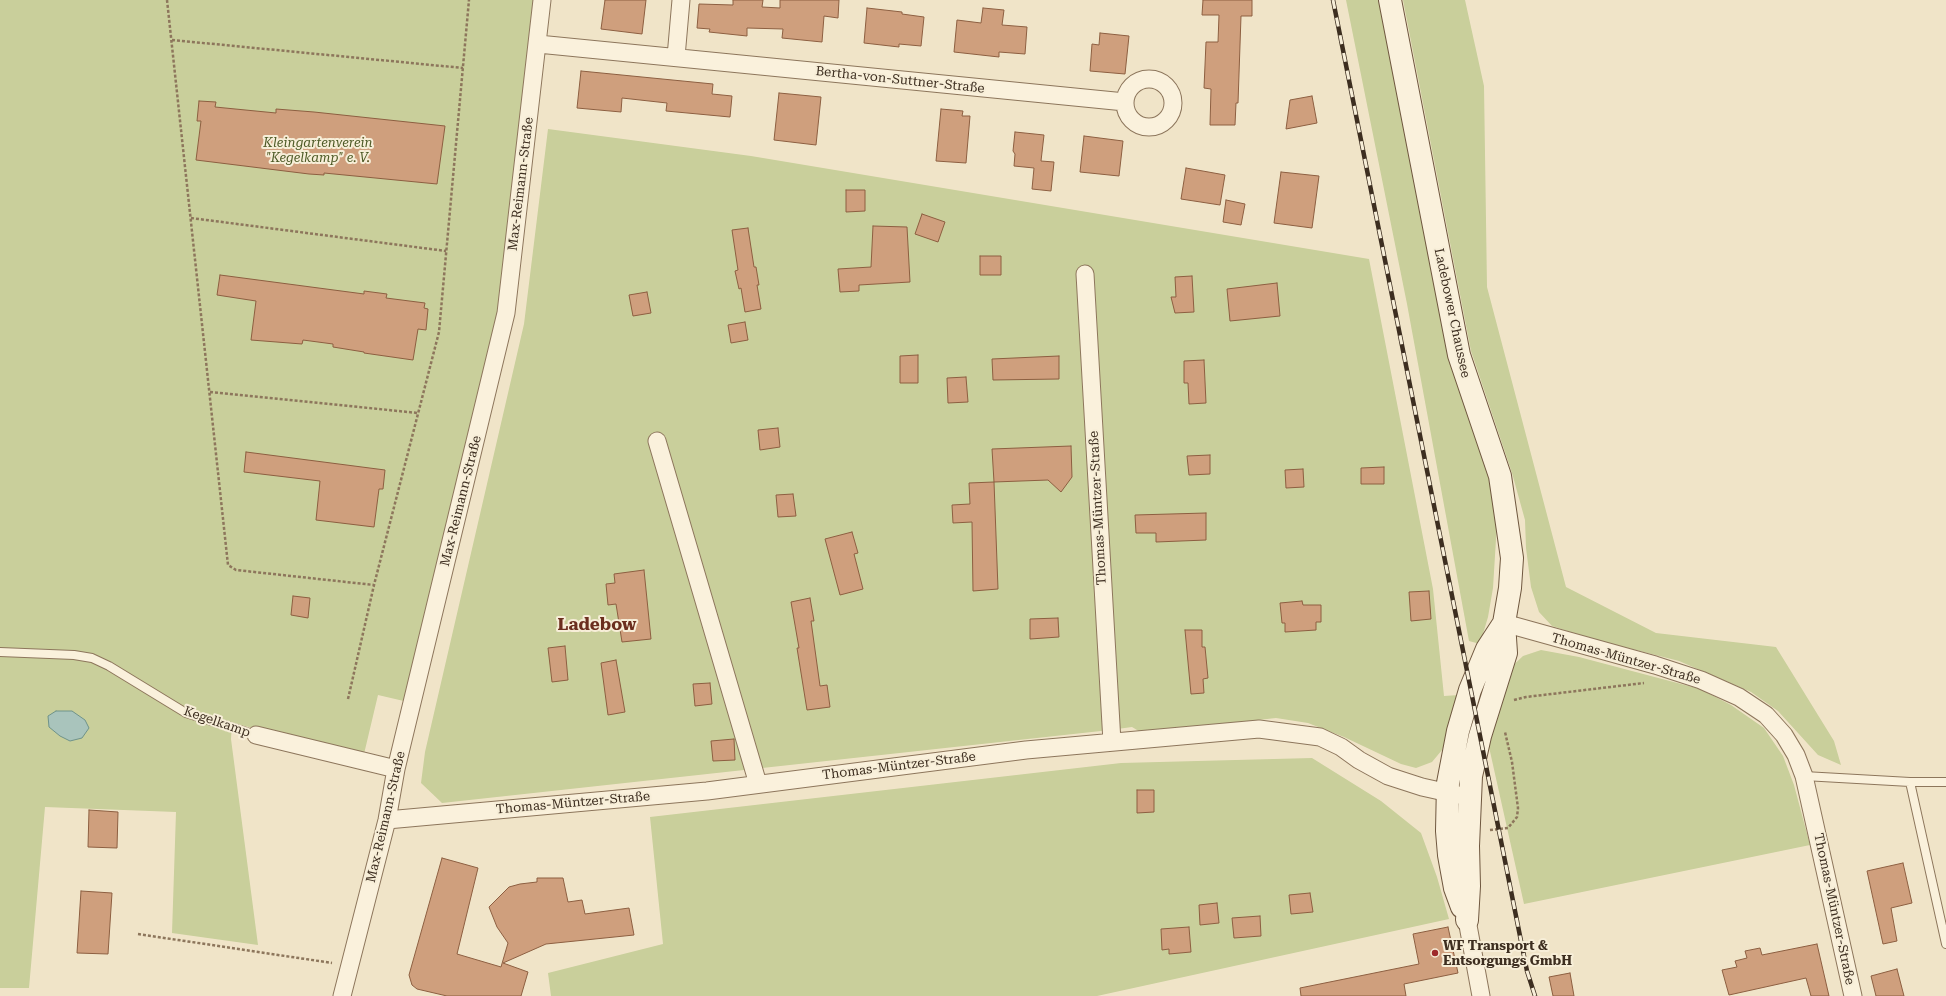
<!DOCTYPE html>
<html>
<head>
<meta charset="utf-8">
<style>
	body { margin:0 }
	canvas { display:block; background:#f0e4c8 }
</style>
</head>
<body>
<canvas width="1946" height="996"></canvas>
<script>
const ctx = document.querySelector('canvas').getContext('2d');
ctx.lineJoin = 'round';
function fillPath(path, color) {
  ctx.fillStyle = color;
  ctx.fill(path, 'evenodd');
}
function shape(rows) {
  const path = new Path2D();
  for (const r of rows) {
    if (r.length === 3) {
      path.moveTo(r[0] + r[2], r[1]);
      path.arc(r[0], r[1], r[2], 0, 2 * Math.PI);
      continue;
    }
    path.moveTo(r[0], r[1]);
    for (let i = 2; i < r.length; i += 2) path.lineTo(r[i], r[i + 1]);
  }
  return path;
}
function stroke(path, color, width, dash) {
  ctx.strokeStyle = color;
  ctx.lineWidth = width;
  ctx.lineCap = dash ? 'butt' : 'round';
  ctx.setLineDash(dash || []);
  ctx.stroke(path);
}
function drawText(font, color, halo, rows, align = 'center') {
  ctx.font = font + ' "Roboto Serif",serif';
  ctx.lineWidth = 4;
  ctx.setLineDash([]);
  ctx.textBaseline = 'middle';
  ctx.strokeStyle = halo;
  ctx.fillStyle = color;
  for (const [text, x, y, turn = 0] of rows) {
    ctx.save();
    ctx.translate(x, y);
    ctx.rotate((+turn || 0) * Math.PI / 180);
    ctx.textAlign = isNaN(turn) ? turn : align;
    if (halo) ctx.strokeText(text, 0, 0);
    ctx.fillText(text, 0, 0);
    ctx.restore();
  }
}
fillPath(shape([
	[0,0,533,0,494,341,408,702,378,695,364,754,232,723,231,739,258,945,172,933,176,812,45,807,29,988,0,988],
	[1346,0,1379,0,1448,357,1489,479,1497,523,1493,588,1488,617,1480,644,1469,641,1407,304],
	[1403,0,1465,0,1484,86,1487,287,1566,587,1656,633,1776,647,1834,741,1841,765,1818,755,1778,711,1751,692,1679,661,1589,638,1552,626,1539,612,1531,587,1526,548,1525,520,1512,473,1471,351],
	[548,129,751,156,1369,259,1433,589,1444,696,1459,695,1453,722,1442,750,1432,762,1416,768,1401,764,1344,737,1308,723,1276,718,1142,733,1132,727,1110,730,442,803,421,783,425,752,524,324],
	[1541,650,1579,657,1700,689,1731,705,1764,728,1783,756,1794,785,1810,845,1524,904,1487,738,1506,672,1523,656],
	[1312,758,1381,801,1421,833,1437,877,1449,919,1097,996,551,996,548,973,663,944,650,817,1121,763]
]), '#c9cf9b');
const water = shape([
	[56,711,72,711,85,720,89,728,82,738,70,741,60,736,49,727,48,716,56,711]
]);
fillPath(water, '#a9c4bc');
stroke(water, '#6f938a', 1);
const building = shape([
	[605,0,646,0,642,34,601,29,605,0],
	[733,0,763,0,762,7,780,8,780,0,839,0,838,18,824,16,822,42,782,38,783,29,747,28,747,36,709,32,710,29,697,28,699,4,733,5,733,0],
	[1203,0,1252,0,1252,16,1241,16,1238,103,1236,103,1235,125,1210,125,1211,89,1204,88,1206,42,1218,42,1219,15,1202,15,1203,0],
	[867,8,902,12,902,14,924,17,921,46,899,44,899,47,864,43,867,8],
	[983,8,1004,10,1002,25,1027,27,1025,54,999,52,999,57,954,52,957,20,981,23,983,8],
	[1100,33,1129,36,1125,74,1090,71,1092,44,1099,45,1100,33],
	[581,71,713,84,712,94,732,96,730,117,666,111,667,103,622,98,621,112,577,108,581,71],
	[779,93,821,97,816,145,774,140,779,93],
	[1312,96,1317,123,1286,129,1290,100,1312,96],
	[199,101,216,102,215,107,276,113,276,109,314,112,445,126,437,184,324,173,324,175,309,174,196,160,201,121,197,121,199,101],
	[941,109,963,111,962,116,970,116,966,163,936,161,941,109],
	[1015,132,1044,135,1041,161,1054,162,1051,191,1032,189,1034,168,1014,166,1015,154,1013,151,1015,132],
	[1084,136,1123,141,1119,176,1080,172,1084,136],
	[1186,168,1225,175,1220,205,1181,199,1186,168],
	[1281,172,1319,176,1312,228,1274,223,1281,172],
	[846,190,865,190,865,211,846,212,846,190],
	[1226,200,1245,204,1241,225,1223,222,1226,200],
	[922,214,945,222,938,242,915,234,922,214],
	[873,226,907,227,910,282,859,285,859,291,840,292,838,269,871,267,873,226],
	[748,228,754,267,756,267,759,285,757,285,761,309,745,312,741,288,739,289,735,271,738,270,732,230,748,228],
	[980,256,1001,256,1001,275,980,275,980,256],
	[220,275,364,294,364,291,387,294,386,298,425,303,424,308,428,309,426,330,418,329,413,360,364,353,364,352,333,347,333,344,303,340,302,344,251,340,256,301,217,295,220,275],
	[1192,276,1194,312,1175,313,1171,297,1176,297,1175,277,1192,276],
	[1277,283,1280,316,1230,321,1227,289,1277,283],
	[647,292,651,313,633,316,629,295,647,292],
	[745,322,748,340,731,343,728,325,745,322],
	[918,355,918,383,900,383,900,356,918,355],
	[1059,356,1059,379,993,380,992,359,1059,356],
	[1204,360,1206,403,1189,404,1188,383,1184,383,1184,361,1204,360],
	[966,377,968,402,948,403,947,378,966,377],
	[778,428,780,447,760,450,758,430,778,428],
	[1071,446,1072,477,1061,492,1048,480,994,482,998,589,973,591,972,522,953,523,952,505,970,504,969,483,994,482,992,449,1071,446],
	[246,452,385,470,383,489,379,489,374,527,316,520,320,481,244,472,246,452],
	[1210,455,1210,474,1189,475,1187,456,1210,455],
	[1384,467,1384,484,1361,484,1361,468,1384,467],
	[1303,469,1304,487,1286,488,1285,470,1303,469],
	[793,494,796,516,778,517,776,495,793,494],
	[1206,513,1206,540,1156,542,1156,533,1136,533,1135,515,1206,513],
	[852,532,858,553,854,554,863,589,840,595,825,539,852,532],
	[644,570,651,639,622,642,616,604,608,605,606,584,615,583,614,574,644,570],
	[1429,591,1431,619,1411,621,1409,592,1429,591],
	[293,596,310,598,308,618,291,615,293,596],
	[810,598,814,621,811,621,820,686,827,685,830,707,807,710,797,648,799,648,791,602,810,598],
	[1302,601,1303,605,1321,605,1321,622,1316,622,1316,630,1285,632,1285,623,1282,623,1280,603,1302,601],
	[1058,618,1059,637,1030,639,1030,619,1058,618],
	[1185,630,1202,630,1202,647,1205,647,1208,678,1203,679,1204,693,1191,694,1185,630],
	[565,646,568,680,552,682,548,648,565,646],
	[616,660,625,712,608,715,601,663,616,660],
	[710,683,712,704,695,706,693,684,710,683],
	[734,739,735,760,713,761,711,741,734,739],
	[1137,790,1154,790,1154,812,1137,813,1137,790],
	[89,810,118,812,117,848,88,847,89,810],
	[442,858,478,868,457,954,501,967,508,943,497,927,489,907,509,887,520,884,537,882,537,878,563,878,568,902,582,900,585,914,629,908,634,935,546,944,503,963,528,972,521,996,447,996,417,989,412,985,409,975,442,858],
	[1903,863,1912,903,1891,908,1897,941,1883,944,1867,871,1903,863],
	[81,891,112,893,108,954,77,953,81,891],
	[1310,893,1313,912,1291,914,1289,895,1310,893],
	[1217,903,1219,923,1200,925,1199,905,1217,903],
	[1260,916,1261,936,1234,938,1232,918,1260,916],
	[1189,927,1191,952,1169,954,1169,949,1162,950,1161,929,1189,927],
	[1448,927,1458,973,1404,984,1406,996,1301,996,1300,988,1419,964,1413,934,1448,927],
	[1817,944,1829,996,1811,996,1806,978,1729,995,1722,970,1737,967,1735,961,1747,958,1745,951,1760,948,1762,955,1817,944],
	[1897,969,1904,996,1876,996,1871,976,1897,969],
	[1570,973,1574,996,1553,996,1549,977,1570,973]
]);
fillPath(building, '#cf9f7d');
stroke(building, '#8d5f41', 1);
const lane = shape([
	[0,652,74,655,92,658,109,666,186,713,256,735],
	[1804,776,1910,782,1946,782],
	[1910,782,1946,944]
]);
const street = shape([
	[538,44,1125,102],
	[676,57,681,0],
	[1149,103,24],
	[1085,274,1112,742],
	[657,441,758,784],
	[1504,623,1655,665,1701,680,1739,697,1766,715,1784,735,1796,755,1804,776,1853,996],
	[256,735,396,769],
	[387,820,707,791,1026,750,1259,729,1320,737,1341,747,1359,760,1388,776,1422,787,1458,795],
	[1467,920,1481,996],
	[342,996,387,820,396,769,506,313,542,0]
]);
const secondary = shape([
	[1390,0,1459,355,1500,476,1512,558,1510,588,1504,623,1506,653,1480,736,1471,776,1468,846,1469,886,1467,920],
	[1462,907,1455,888,1449,855,1447,831,1448,783,1458,731,1470,690,1487,649,1504,623]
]);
stroke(lane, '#8d765c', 10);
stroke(street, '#8d765c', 19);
stroke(secondary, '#6f573f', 24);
stroke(shape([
	[167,0,228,565,236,570,374,585],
	[172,40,463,68],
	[191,218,446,251],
	[210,392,418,413],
	[348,699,374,585,439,332,469,0],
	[1514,700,1526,697,1644,683],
	[1490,830,1508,828,1517,817,1518,808,1512,762,1505,732],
	[138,934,332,963]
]), '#8d765c', 2.5, [3, 2]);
stroke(lane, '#faf1dc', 8);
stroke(street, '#faf1dc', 17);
stroke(secondary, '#faf1dc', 22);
const rail = shape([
	[1333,0,1527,971,1535,996]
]);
stroke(rail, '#3d2e20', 4.5);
stroke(rail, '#f7eed8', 3, [9]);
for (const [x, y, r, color] of [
	[1435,953,4,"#9e2a2b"]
]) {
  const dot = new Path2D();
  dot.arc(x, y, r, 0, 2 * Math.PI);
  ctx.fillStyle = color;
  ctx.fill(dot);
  stroke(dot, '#f7eed8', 1.5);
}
drawText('13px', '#3d2e20', '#f7eed8', [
	["Bertha-von-Suttner-Straße",900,80,6],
	["Max-Reimann-Straße",521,184,-83],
	["Ladebower Chaussee",1452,313,78],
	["Max-Reimann-Straße",461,501,-76],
	["Thomas-Müntzer-Straße",1098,508,-93],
	["Thomas-Müntzer-Straße",1626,659,16],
	["Kegelkamp",217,722,19],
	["Thomas-Müntzer-Straße",899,766,-7],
	["Thomas-Müntzer-Straße",573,803,-5],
	["Max-Reimann-Straße",386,817,-77],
	["Thomas-Müntzer-Straße",1834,909,78]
]);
drawText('italic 13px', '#4d5a26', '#f7eed8', [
	["Kleingartenverein",318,143],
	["\"Kegelkamp\" e. V.",318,158]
]);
drawText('bold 13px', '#3d2e20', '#f7eed8', [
	["WF Transport &",1443,946],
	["Entsorgungs GmbH",1443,961]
], 'left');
drawText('bold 17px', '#6b2e1e', '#f7eed8', [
	["Ladebow",597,625]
]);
</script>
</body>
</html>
